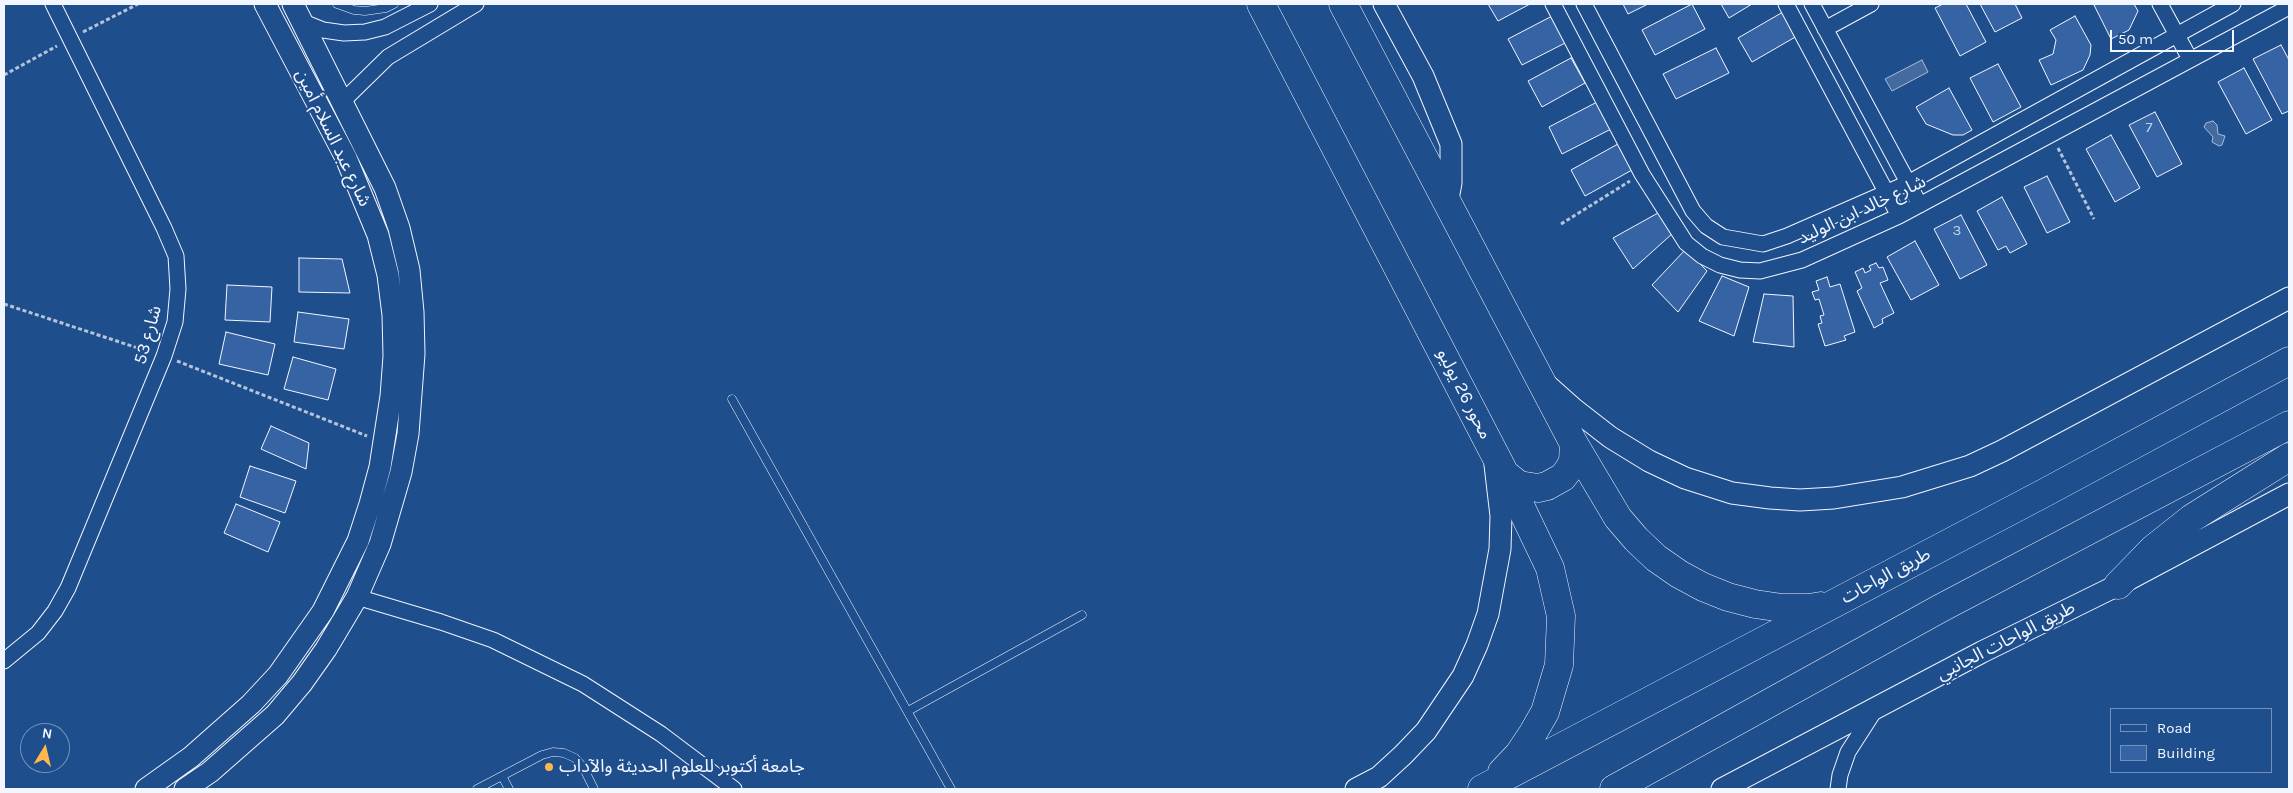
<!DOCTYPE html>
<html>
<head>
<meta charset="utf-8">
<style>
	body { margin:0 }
	#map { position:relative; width:2293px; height:793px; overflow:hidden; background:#1f4e8c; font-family:Karla,sans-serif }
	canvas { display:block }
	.frame { position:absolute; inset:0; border:5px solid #f2f6ff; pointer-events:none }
	.legend { position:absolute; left:2110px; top:708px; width:162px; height:65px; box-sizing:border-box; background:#1f4e8c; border:1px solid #7391ba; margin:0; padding:6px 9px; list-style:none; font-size:15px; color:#f2f6ff }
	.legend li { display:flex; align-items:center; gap:10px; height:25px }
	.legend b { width:25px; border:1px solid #7391ba }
	.north { position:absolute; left:20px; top:723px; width:50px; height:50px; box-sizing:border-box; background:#1f4e8c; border:1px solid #7391ba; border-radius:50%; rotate:9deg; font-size:14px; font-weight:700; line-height:20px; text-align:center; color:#f2f6ff }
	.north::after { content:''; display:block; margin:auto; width:18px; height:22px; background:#ffb74d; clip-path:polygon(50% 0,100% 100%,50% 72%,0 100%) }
	.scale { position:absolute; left:2110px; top:30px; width:124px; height:22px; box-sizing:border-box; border:2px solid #f2f6ff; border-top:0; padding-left:6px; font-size:15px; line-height:18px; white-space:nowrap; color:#f2f6ff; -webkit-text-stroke:4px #1f4e8c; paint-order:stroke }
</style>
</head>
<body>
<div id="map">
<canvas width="2293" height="793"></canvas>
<div class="frame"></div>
<ul class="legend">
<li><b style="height:6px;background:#1f4e8c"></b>Road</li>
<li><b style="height:14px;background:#3563a3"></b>Building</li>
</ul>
<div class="north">N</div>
<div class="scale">50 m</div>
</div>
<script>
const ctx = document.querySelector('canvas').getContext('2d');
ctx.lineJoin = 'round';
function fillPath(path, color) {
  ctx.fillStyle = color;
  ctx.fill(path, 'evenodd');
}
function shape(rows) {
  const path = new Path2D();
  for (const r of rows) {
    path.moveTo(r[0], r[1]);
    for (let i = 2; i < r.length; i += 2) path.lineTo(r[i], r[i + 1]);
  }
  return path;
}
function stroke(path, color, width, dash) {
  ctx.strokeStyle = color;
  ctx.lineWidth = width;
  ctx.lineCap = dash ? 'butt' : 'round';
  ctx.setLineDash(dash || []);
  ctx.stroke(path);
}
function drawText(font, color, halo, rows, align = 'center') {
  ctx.font = font + ' Karla,"Noto Sans Arabic",sans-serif';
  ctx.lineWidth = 4;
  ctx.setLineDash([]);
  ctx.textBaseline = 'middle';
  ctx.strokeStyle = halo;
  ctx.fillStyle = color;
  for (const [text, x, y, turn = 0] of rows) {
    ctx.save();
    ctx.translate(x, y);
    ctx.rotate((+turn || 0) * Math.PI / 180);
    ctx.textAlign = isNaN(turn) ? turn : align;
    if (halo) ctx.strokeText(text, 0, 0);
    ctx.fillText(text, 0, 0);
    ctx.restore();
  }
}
const water = shape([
	[1922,60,1928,72,1892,91,1885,79,1922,60],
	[2213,121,2217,125,2218,134,2225,136,2222,145,2219,146,2212,142,2213,137,2204,127,2206,123,2213,121]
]);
fillPath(water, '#446ba0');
stroke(water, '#a8bbd7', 1);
const building = shape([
	[1488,4,1530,4,1498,21,1488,4],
	[1623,4,1648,4,1628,14,1623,4],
	[1692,4,1705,29,1655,55,1642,30,1692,4],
	[1721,4,1752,4,1729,18,1721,4],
	[1943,4,1966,4,1986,42,1960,56,1935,8,1943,4],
	[1980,4,2015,4,2022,18,1995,32,1980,4],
	[2098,4,2134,4,2138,11,2129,30,2111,39,2094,5,2098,4],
	[1783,12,1797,36,1752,62,1738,38,1783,12],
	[1556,14,1569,41,1522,65,1508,39,1556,14],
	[2075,16,2091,45,2090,55,2083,70,2051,85,2039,60,2053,54,2056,40,2050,30,2075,16],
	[2281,45,2289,60,2289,111,2282,114,2253,59,2281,45],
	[1716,48,1729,73,1676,99,1663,74,1716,48],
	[1571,58,1585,83,1542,107,1528,81,1571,58],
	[1998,64,2021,107,1993,122,1970,78,1998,64],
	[2244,68,2272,120,2246,134,2218,82,2244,68],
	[1949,88,1972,130,1963,135,1953,135,1926,124,1916,107,1949,88],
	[1599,101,1613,128,1562,154,1549,127,1599,101],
	[2155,112,2182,164,2157,177,2129,125,2155,112],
	[2111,135,2140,188,2115,202,2086,149,2111,135],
	[1618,144,1632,170,1585,196,1571,170,1618,144],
	[2047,176,2070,222,2047,233,2024,187,2047,176],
	[2002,197,2027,244,2010,253,2006,246,1998,250,1977,211,2002,197],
	[1658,213,1673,233,1633,269,1613,238,1658,213],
	[1961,215,1987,265,1960,279,1934,229,1961,215],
	[1915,241,1939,285,1911,300,1887,257,1915,241],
	[1686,249,1707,271,1678,312,1652,285,1686,249],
	[299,258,342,259,350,293,299,292,299,258],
	[1876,263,1879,268,1883,267,1888,280,1880,283,1894,313,1882,319,1883,323,1874,328,1857,291,1862,288,1855,272,1863,268,1865,273,1871,270,1869,266,1876,263],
	[1722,276,1749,287,1734,336,1699,321,1722,276],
	[1827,277,1830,287,1840,284,1855,332,1844,336,1846,340,1825,346,1818,324,1822,323,1820,316,1824,315,1819,299,1815,300,1812,292,1819,290,1816,281,1827,277],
	[227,285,272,287,270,322,225,320,227,285],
	[1764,294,1793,296,1794,347,1753,342,1764,294],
	[298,312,349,319,344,349,294,342,298,312],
	[226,332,275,344,268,375,219,364,226,332],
	[293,357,336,369,328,400,284,389,293,357],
	[271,426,309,443,306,469,261,449,271,426],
	[250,466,296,481,285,513,240,497,250,466],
	[236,504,280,522,268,552,224,533,236,504]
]);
fillPath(building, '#3563a3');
stroke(building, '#f2f6ff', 1);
const lane = shape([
	[337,4,354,10,365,11,386,8,394,4],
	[732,399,951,789],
	[908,711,1082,615],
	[502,776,509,789],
	[477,789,542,755,553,752,564,753,575,758,583,767,594,789]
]);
const street = shape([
	[1553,4,1642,174,1686,243,1702,256,1720,265,1740,270,1760,271,1802,260,1899,216,2289,7],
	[1584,4,1693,211,1706,226,1723,237,1763,244,1787,236,1908,183,2233,4],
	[1786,4,1899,216],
	[1812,4,1920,205],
	[2160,4,2190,59],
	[303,22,323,30,344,33,365,32,385,27,430,4],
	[1825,29,1871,4],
	[342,102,388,57,476,4],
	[357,597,441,622,493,640,583,684,661,734,734,789],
	[4,661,38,633,55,611,68,588,164,356,175,322,178,289,176,256,164,228,53,4],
	[1838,789,1840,775,1848,752,1875,710]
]);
const secondary = shape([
	[1384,4,1423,76,1451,144,1451,183,1447,204],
	[1547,385,1574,409,1610,437,1649,461,1685,478,1732,493,1770,498,1800,500,1834,498,1902,487,1970,466,2002,451,2289,298],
	[146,789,191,757,251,704,278,675,323,611,358,541,370,504,380,467,391,396,394,356,393,315,388,275,378,235,346,158,265,4],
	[185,789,210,772,275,715,302,683,326,649,357,597,380,544,401,472,408,434,414,354,413,312,409,270,399,228,385,188,293,4],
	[1356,789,1379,777,1403,755,1426,731,1463,676,1477,645,1488,614,1500,549,1501,516,1495,465],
	[1722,789,1982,652,2118,585,2289,494]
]);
const highway = shape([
	[1261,4,1505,474,1550,568,1561,616,1559,665,1545,712,1533,733,1519,754,1502,772],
	[1343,4,1574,444,1618,518,1636,539,1656,558,1679,574,1703,587,1728,597,1755,604,1782,608,1809,608,1821,606],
	[1505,474,1519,485,1538,488,1547,486,1563,477,1569,469,1573,461,1574,444],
	[2118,585,2153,549,2192,518,2289,457],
	[1482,789,2046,492,2289,361],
	[1614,789,1941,608,2289,425]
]);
stroke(lane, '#f2f6ff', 9);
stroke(street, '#f2f6ff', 17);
stroke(secondary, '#f2f6ff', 23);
stroke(highway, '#f2f6ff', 29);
stroke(shape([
	[83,32,138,4],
	[4,75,57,46],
	[2058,148,2094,219],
	[1561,224,1630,181],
	[4,304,150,352],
	[177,361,367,436]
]), '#b3c4dc', 3, [4, 2.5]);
stroke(lane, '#1f4e8c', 8);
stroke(street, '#1f4e8c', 15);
stroke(secondary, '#1f4e8c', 21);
stroke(highway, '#1f4e8c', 28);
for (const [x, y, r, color] of [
	[549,767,5,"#ffb74d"]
]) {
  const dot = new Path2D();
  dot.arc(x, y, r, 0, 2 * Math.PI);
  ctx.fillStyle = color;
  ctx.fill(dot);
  stroke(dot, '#1f4e8c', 2);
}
drawText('15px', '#c3d1e8', null, [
	["7",2149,128],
	["3",1957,231]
]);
drawText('18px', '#f2f6ff', '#1f4e8c', [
	["شارع عبد السلام أمين",333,138,64],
	["شارع خالد ابن الوليد",1862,210,-25],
	["شارع 53",148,335,-74],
	["محور 26 يوليو",1464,394,63],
	["طريق الواحات",1886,576,-28],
	["طريق الواحات الجانبي",2006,641,-27]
]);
drawText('18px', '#f2f6ff', '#1f4e8c', [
	["جامعة أكتوبر للعلوم الحديثة والآداب",559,767]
], 'left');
</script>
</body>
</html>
